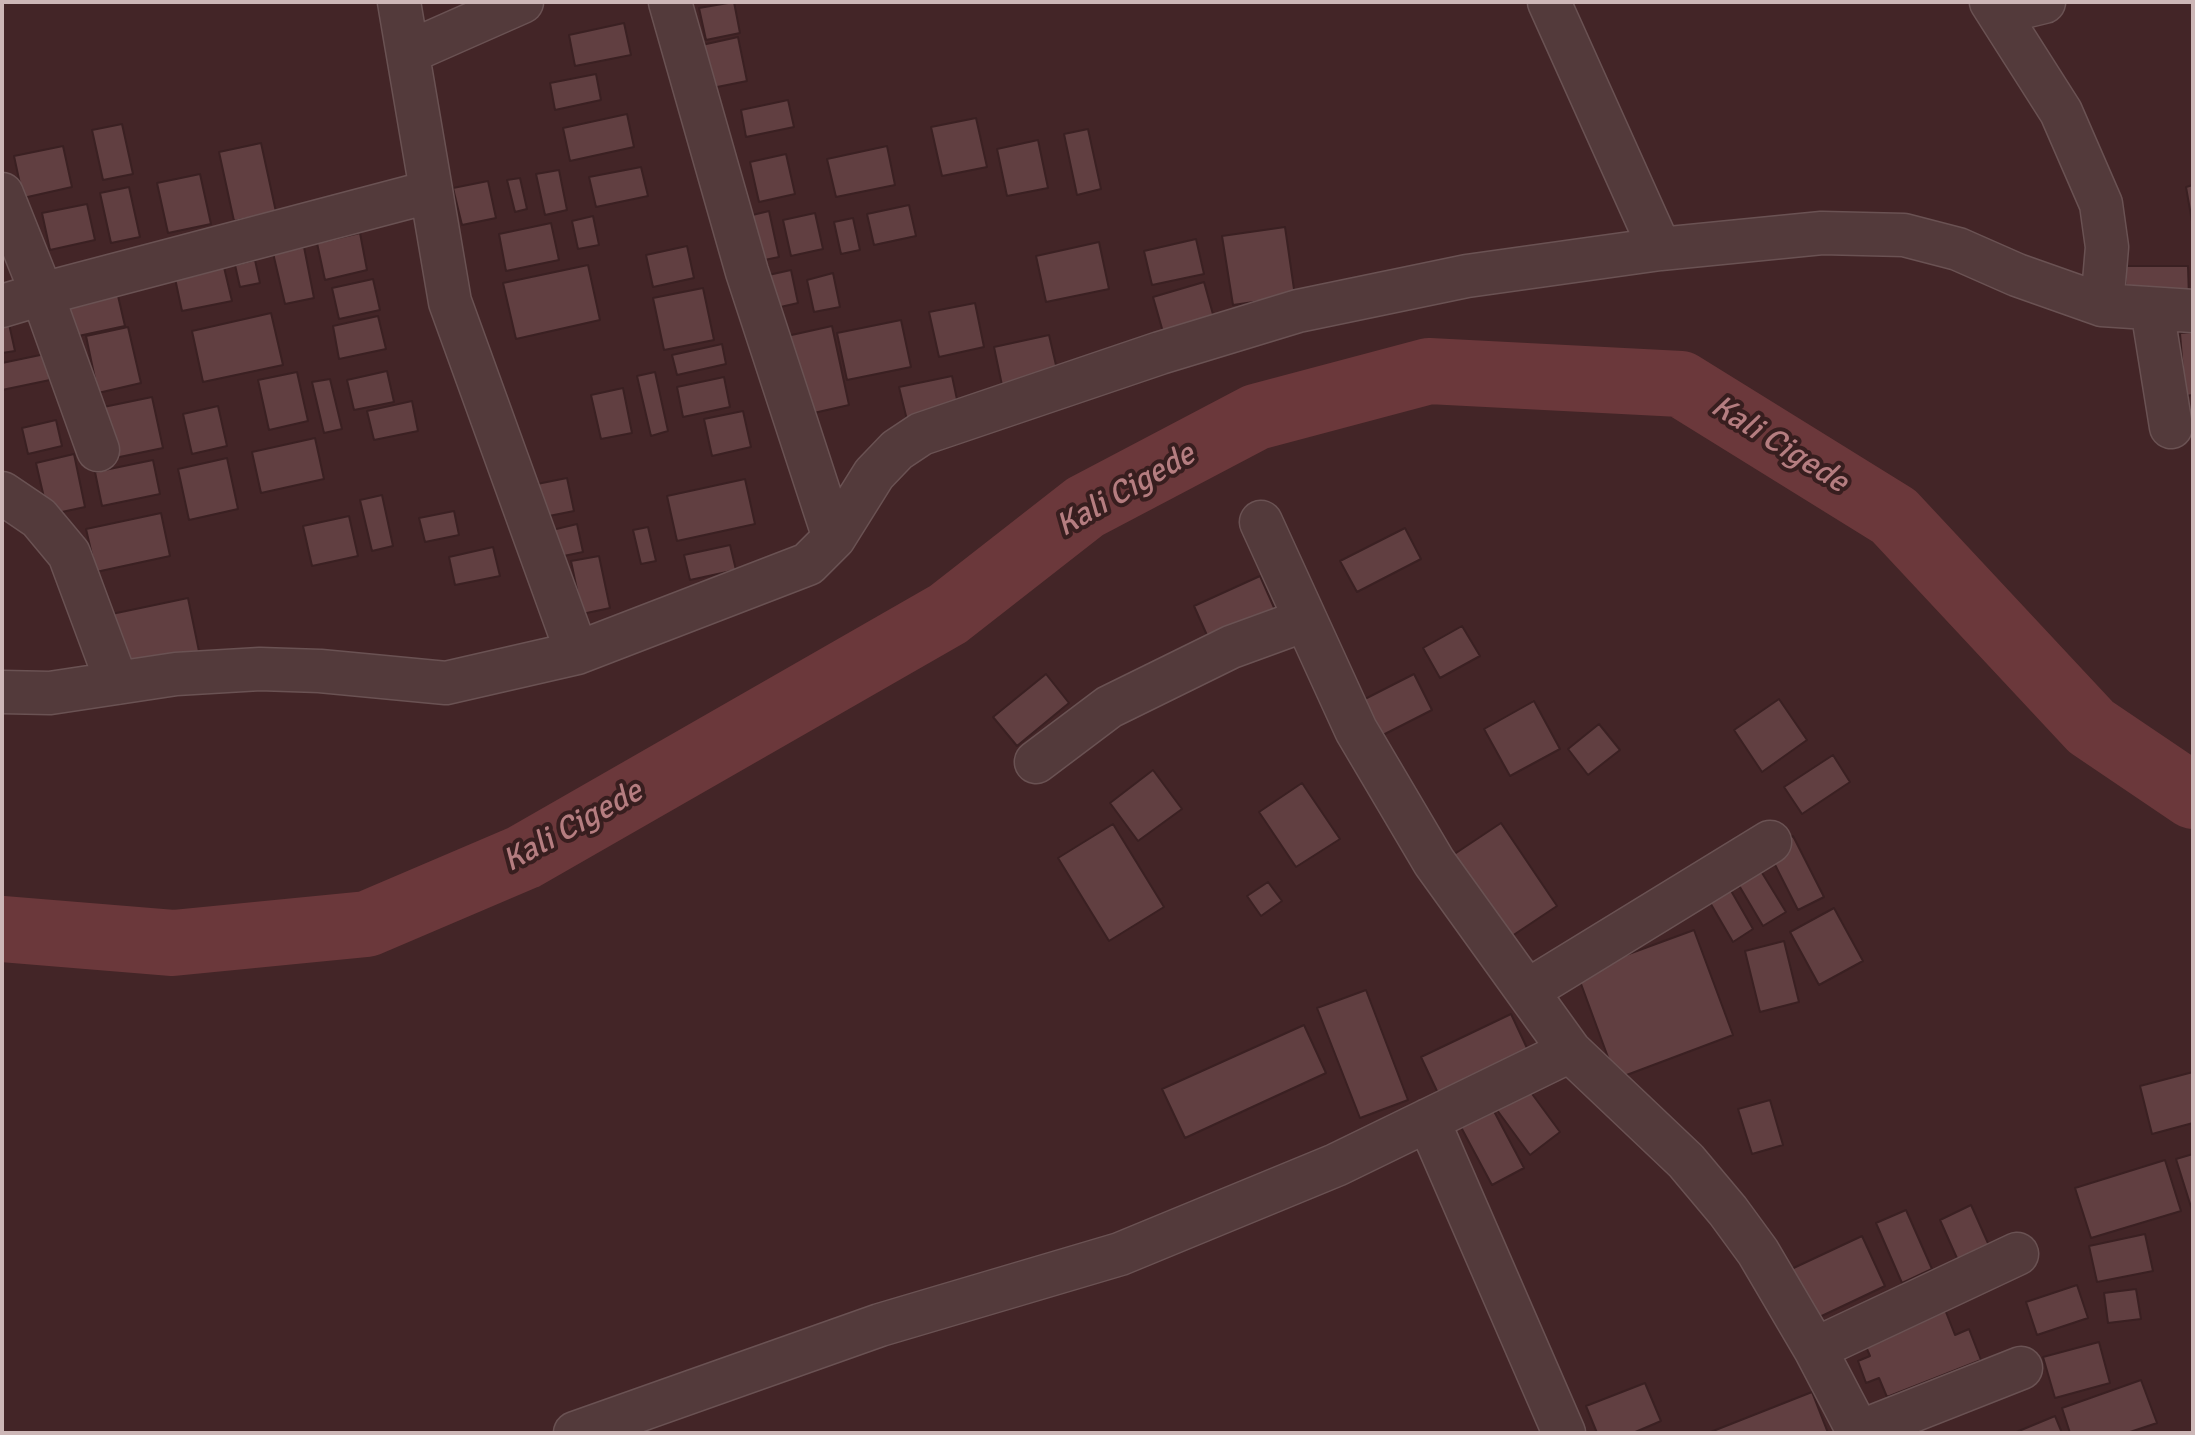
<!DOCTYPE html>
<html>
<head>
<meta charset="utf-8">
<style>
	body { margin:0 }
	#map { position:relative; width:2195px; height:1435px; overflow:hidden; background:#432527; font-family:Signika,sans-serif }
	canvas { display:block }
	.frame { position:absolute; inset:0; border:4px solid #cdb7b7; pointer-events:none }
</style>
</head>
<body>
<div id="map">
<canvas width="2195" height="1435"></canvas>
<div class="frame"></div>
</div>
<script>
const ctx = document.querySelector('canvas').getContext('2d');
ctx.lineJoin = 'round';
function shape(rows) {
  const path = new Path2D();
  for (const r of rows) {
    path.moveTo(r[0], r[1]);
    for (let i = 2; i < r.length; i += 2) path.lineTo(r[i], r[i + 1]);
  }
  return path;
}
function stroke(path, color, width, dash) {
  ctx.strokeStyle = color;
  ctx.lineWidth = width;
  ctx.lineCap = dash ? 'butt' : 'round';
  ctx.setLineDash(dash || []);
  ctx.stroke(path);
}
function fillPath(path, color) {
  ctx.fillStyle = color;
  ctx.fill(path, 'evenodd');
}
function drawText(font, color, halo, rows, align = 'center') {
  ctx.font = font + ' Signika,sans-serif';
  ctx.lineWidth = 8;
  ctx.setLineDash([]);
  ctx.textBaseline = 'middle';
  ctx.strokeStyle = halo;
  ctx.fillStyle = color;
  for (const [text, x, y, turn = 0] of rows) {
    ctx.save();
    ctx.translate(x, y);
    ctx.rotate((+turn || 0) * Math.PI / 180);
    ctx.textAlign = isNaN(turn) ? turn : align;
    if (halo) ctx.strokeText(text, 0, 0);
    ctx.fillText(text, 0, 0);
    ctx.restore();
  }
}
stroke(shape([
	[2,929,173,943,367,924,524,857,948,614,1085,507,1256,417,1429,371,1681,384,1894,516,2091,727,2193,796]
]), '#6b383b', 66);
const building = shape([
	[734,2,740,33,706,40,699,8,734,2],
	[624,23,631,55,575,66,569,35,624,23],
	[738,37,747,81,702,90,693,47,738,37],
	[596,74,601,100,555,110,550,83,596,74],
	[788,100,794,127,746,137,741,110,788,100],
	[627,114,634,147,570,161,563,128,627,114],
	[976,118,987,167,942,176,931,127,976,118],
	[122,124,133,174,103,180,92,130,122,124],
	[1088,129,1101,189,1077,195,1064,134,1088,129],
	[1038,140,1048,188,1007,196,997,149,1038,140],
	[261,143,276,212,234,221,219,152,261,143],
	[63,146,72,187,23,198,14,156,63,146],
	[887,146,895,185,836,197,827,159,887,146],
	[786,154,795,194,759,202,750,162,786,154],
	[641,167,648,196,596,207,589,177,641,167],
	[559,170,567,210,545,215,536,174,559,170],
	[200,174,211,224,168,233,157,183,200,174],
	[520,178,527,209,515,212,507,180,520,178],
	[488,181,496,218,462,225,453,188,488,181],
	[2193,185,2193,227,2186,187,2193,185],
	[129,187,140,237,111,243,100,193,129,187],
	[87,204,95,240,50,250,42,213,87,204],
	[909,205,916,236,874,245,867,214,909,205],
	[769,211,779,257,750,263,740,218,769,211],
	[815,213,823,249,791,256,783,220,815,213],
	[593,216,599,245,578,249,572,221,593,216],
	[853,218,860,250,841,254,834,222,853,218],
	[551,223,559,260,506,271,499,234,551,223],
	[1285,227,1295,296,1233,305,1222,236,1285,227],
	[360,233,367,270,325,280,317,243,360,233],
	[1196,239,1204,274,1152,285,1144,251,1196,239],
	[1099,242,1109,289,1046,302,1036,256,1099,242],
	[687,246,694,278,653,287,646,255,687,246],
	[304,247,314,298,285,304,273,253,304,247],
	[222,259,232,301,182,311,173,269,222,259],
	[255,260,260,283,240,287,235,265,255,260],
	[588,265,600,320,516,339,503,283,588,265],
	[2125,266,2188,266,2189,298,2126,299,2125,266],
	[791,270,798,303,763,311,755,278,791,270],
	[833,273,840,307,814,312,807,280,833,273],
	[373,279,380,310,339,319,332,288,373,279],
	[1204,282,1214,318,1163,332,1153,297,1204,282],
	[115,283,125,326,69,338,59,295,115,283],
	[703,288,714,340,664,350,653,298,703,288],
	[975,303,984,347,939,357,929,312,975,303],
	[271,313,283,365,203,382,192,331,271,313],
	[7,315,15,351,2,353,2,316,7,315],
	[378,316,386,349,339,359,333,326,378,316],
	[901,320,911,367,847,380,837,333,901,320],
	[832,326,849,405,796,417,778,338,832,326],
	[128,327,141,383,98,393,86,336,128,327],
	[2193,332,2193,395,2185,396,2180,333,2193,332],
	[1049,335,1059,378,1003,390,994,347,1049,335],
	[722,344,726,364,677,375,672,355,722,344],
	[45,354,50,380,2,390,2,363,45,354],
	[387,371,394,402,354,410,347,380,387,371],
	[297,372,308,421,269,430,258,380,297,372],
	[655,372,668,431,651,436,637,376,655,372],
	[952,376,959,409,907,420,899,387,952,376],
	[724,377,730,407,683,417,677,387,724,377],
	[330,379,342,429,324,433,312,382,330,379],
	[623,388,632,433,601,439,591,395,623,388],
	[152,397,163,448,105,460,94,409,152,397],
	[412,401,418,431,374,440,367,411,412,401],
	[218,406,227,446,192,454,183,414,218,406],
	[743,411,751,447,712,456,704,419,743,411],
	[56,420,62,446,28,454,22,428,56,420],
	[315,438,324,479,261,493,252,452,315,438],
	[74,454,85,507,48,515,36,463,74,454],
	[227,458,238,509,189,520,178,469,227,458],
	[153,460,160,494,102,506,95,472,153,460],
	[567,478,574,511,539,518,532,485,567,478],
	[745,479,755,524,677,541,667,496,745,479],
	[382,495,393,546,372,551,360,500,382,495],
	[454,511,459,535,425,542,419,518,454,511],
	[161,513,170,556,96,572,86,529,161,513],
	[349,516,358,556,312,566,303,526,349,516],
	[577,524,583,552,549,559,544,532,577,524],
	[648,527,656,561,641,564,633,530,648,527],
	[1405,528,1421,559,1357,592,1340,561,1405,528],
	[730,545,736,570,690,580,684,555,730,545],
	[493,547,500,576,455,585,449,557,493,547],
	[599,556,610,608,582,614,571,561,599,556],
	[1260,576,1276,612,1210,642,1194,606,1260,576],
	[188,598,201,661,120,678,107,615,188,598],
	[1462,626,1480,656,1440,678,1423,648,1462,626],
	[1046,674,1069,703,1017,746,993,717,1046,674],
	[1414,674,1432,710,1377,738,1359,702,1414,674],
	[1779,699,1807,740,1762,772,1734,730,1779,699],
	[1534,701,1560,749,1510,776,1484,729,1534,701],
	[1599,724,1620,750,1588,775,1568,749,1599,724],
	[1833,755,1850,782,1802,814,1784,787,1833,755],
	[1153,770,1182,809,1138,841,1110,803,1153,770],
	[1302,783,1340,839,1296,867,1259,812,1302,783],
	[1501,823,1557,906,1503,942,1447,859,1501,823],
	[1113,824,1164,907,1109,941,1058,858,1113,824],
	[1793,836,1824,897,1798,910,1767,849,1793,836],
	[1756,863,1786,912,1763,926,1734,877,1756,863],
	[1268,882,1282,901,1261,916,1247,896,1268,882],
	[1726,882,1753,929,1733,942,1705,894,1726,882],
	[1834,908,1863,961,1819,985,1790,932,1834,908],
	[1694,930,1733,1035,1616,1079,1577,973,1694,930],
	[1784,941,1799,1002,1760,1012,1745,951,1784,941],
	[1366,990,1408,1100,1360,1118,1317,1008,1366,990],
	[1511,1014,1534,1063,1444,1106,1421,1057,1511,1014],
	[1304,1025,1326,1073,1185,1138,1162,1089,1304,1025],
	[2193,1072,2193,1123,2152,1134,2140,1086,2193,1072],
	[1527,1087,1560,1132,1530,1155,1497,1110,1527,1087],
	[1487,1098,1524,1168,1492,1185,1455,1116,1487,1098],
	[1770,1100,1783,1145,1752,1154,1738,1109,1770,1100],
	[2193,1154,2193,1209,2192,1210,2176,1159,2193,1154],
	[2165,1160,2181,1211,2091,1238,2075,1188,2165,1160],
	[1971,1205,1991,1250,1960,1265,1940,1220,1971,1205],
	[1906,1210,1932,1269,1902,1283,1876,1223,1906,1210],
	[2145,1234,2153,1271,2097,1282,2089,1246,2145,1234],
	[1862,1236,1885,1286,1809,1322,1785,1272,1862,1236],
	[2077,1285,2088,1318,2037,1335,2026,1302,2077,1285],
	[2136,1289,2141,1319,2108,1323,2104,1293,2136,1289],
	[1942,1302,1955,1335,1969,1329,1981,1360,1887,1397,1879,1378,1866,1383,1858,1361,1870,1356,1861,1335,1942,1302],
	[2099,1342,2110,1383,2055,1398,2043,1357,2099,1342],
	[2141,1380,2157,1423,2127,1433,2070,1433,2062,1408,2141,1380],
	[1645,1383,1661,1421,1633,1433,1597,1433,1586,1406,1645,1383],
	[1812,1392,1828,1433,1708,1433,1812,1392],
	[2055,1416,2062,1433,2014,1433,2055,1416]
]);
fillPath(building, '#613f41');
stroke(building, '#3a2022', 2);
const street = shape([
	[399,2,450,302,577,653],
	[670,2,747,272,834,538],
	[1549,2,1660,249],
	[1991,2,2061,112,2101,204,2107,247,2102,305],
	[1999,13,2044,2],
	[409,52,522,2],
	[2,194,42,294,429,192],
	[2,306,42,294,98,450],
	[2152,309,2171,427],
	[2,493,39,518,69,554,117,683],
	[1261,522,1356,730,1434,862,1570,1051,1686,1161,1728,1211,1758,1252,1815,1349,1859,1433],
	[2,692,50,693,176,674,260,669,320,671,446,683,577,653,808,564,834,538,874,474,897,450,921,434,1160,353,1298,311,1467,276,1660,249,1822,233,1904,235,1958,249,2017,275,2102,305,2193,311],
	[1036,762,1109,707,1231,647,1305,620],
	[1527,991,1770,842],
	[1428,1120,1564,1433],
	[1815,1349,2017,1254],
	[1859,1432,2021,1368],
	[575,1433,880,1325,1120,1254,1336,1165,1570,1051]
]);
stroke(street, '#6a5253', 45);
stroke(street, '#533a3b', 42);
drawText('italic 32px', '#b57d80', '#381e1f', [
	["Kali Cigede",1779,445,32],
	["Kali Cigede",1126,491,-30],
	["Kali Cigede",573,827,-29]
]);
</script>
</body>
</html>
